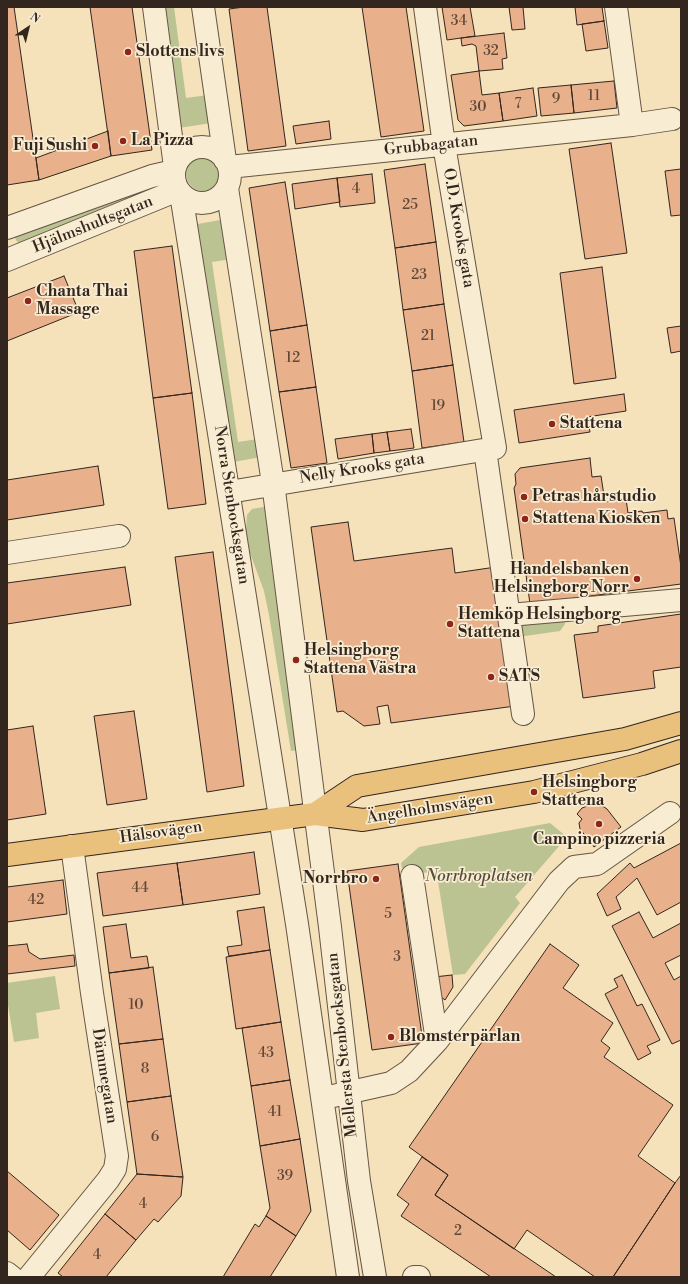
<!DOCTYPE html>
<html>
<head>
<meta charset="utf-8">
<style>
	body { margin:0 }
	#map { position:relative; width:688px; height:1284px; overflow:hidden; background:#f5e1ba; font-family:"Libre Bodoni",serif }
	canvas { display:block }
	.frame { position:absolute; inset:0; border:8px solid #33261e; pointer-events:none }
	.north { position:absolute; left:8px; top:8px; width:40px; height:40px; -webkit-text-stroke:3px #f8ecd2; paint-order:stroke; rotate:35deg; font-size:11px; font-weight:700; line-height:16px; text-align:center; color:#33261e }
	.north::after { content:''; display:block; margin:auto; width:14px; height:18px; background:#33261e; clip-path:polygon(50% 0,100% 100%,50% 72%,0 100%) }
</style>
</head>
<body>
<div id="map">
<canvas width="688" height="1284"></canvas>
<div class="frame"></div>
<div class="north">N</div>
</div>
<script>
const ctx = document.querySelector('canvas').getContext('2d');
ctx.lineJoin = 'round';
function fillPath(path, color) {
  ctx.fillStyle = color;
  ctx.fill(path, 'evenodd');
}
function shape(rows) {
  const path = new Path2D();
  for (const r of rows) {
    if (r.length === 3) {
      path.moveTo(r[0] + r[2], r[1]);
      path.arc(r[0], r[1], r[2], 0, 2 * Math.PI);
      continue;
    }
    path.moveTo(r[0], r[1]);
    for (let i = 2; i < r.length; i += 2) path.lineTo(r[i], r[i + 1]);
  }
  return path;
}
function stroke(path, color, width, dash) {
  ctx.strokeStyle = color;
  ctx.lineWidth = width;
  ctx.lineCap = dash ? 'butt' : 'round';
  ctx.setLineDash(dash || []);
  ctx.stroke(path);
}
function drawText(font, color, halo, rows, align = 'center') {
  ctx.font = font + ' "Libre Bodoni",serif';
  ctx.lineWidth = 3.5;
  ctx.setLineDash([]);
  ctx.textBaseline = 'middle';
  ctx.strokeStyle = halo;
  ctx.fillStyle = color;
  for (const [text, x, y, turn = 0] of rows) {
    ctx.save();
    ctx.translate(x, y);
    ctx.rotate((+turn || 0) * Math.PI / 180);
    ctx.textAlign = isNaN(turn) ? turn : align;
    if (halo) ctx.strokeText(text, 0, 0);
    ctx.fillText(text, 0, 0);
    ctx.restore();
  }
}
fillPath(shape([
	[161,7,174,7,186,98,208,95,212,123,178,128],
	[203,174,17],
	[147,185,148,195,20,247,14,236],
	[226,219,232,259,212,262,238,442,258,439,261,457,228,463,192,225],
	[269,506,298,750,291,751,269,615,264,591,250,553,246,530,247,515,252,509],
	[564,617,565,624,560,631,518,637,516,625],
	[550,823,567,837,515,897,520,903,465,974,453,975,437,875,402,868,401,863,419,847],
	[55,976,60,1009,36,1013,39,1038,14,1042,7,999,7,983]
]), '#bac391');
const building = shape([
	[7,7,14,7,39,180,7,185,7,7],
	[90,7,132,7,152,150,111,156,90,7],
	[244,7,267,7,286,146,248,151,229,9,244,7],
	[362,7,406,7,424,131,381,137,362,7],
	[442,7,470,7,475,36,447,40,442,7],
	[509,7,523,7,525,29,512,30,509,7],
	[575,7,602,7,604,21,577,25,575,7],
	[604,21,608,48,586,51,582,24,604,21],
	[504,33,507,58,502,59,503,69,479,71,476,46,472,44,462,46,461,38,504,33],
	[479,71,482,95,499,93,503,121,464,126,458,120,451,75,479,71],
	[614,81,617,108,574,113,571,85,614,81],
	[571,85,574,113,541,116,538,88,571,85],
	[533,88,537,116,503,121,499,93,533,88],
	[329,121,331,139,296,144,293,126,329,121],
	[108,131,111,156,39,180,36,158,108,131],
	[611,143,627,253,585,259,569,149,611,143],
	[425,164,436,242,395,248,384,170,425,164],
	[681,169,681,215,671,216,665,171,681,169],
	[372,174,375,203,340,207,337,178,372,174],
	[337,178,340,202,295,209,292,184,337,178],
	[285,182,307,325,270,331,249,188,285,182],
	[436,242,444,304,403,310,395,248,436,242],
	[172,246,192,393,153,398,134,251,172,246],
	[602,267,616,378,574,384,560,273,602,267],
	[64,276,79,312,7,341,7,298,64,276],
	[444,304,453,365,412,371,403,310,444,304],
	[307,325,316,387,279,392,270,331,307,325],
	[681,326,681,351,671,353,667,328,681,326],
	[453,365,464,442,422,448,412,371,453,365],
	[316,387,327,463,291,468,279,392,316,387],
	[192,393,206,504,168,509,153,398,192,393],
	[624,394,626,411,587,417,590,432,519,443,514,410,624,394],
	[411,429,414,448,390,451,387,432,411,429],
	[387,432,390,451,374,453,372,434,387,432],
	[372,434,374,453,338,459,335,439,372,434],
	[590,458,592,477,601,476,605,502,626,499,628,513,642,511,643,513,667,510,668,519,674,518,681,567,681,584,530,604,514,488,516,484,515,474,520,468,590,458],
	[98,466,104,505,7,520,7,480,98,466],
	[348,522,354,561,452,548,455,573,496,567,515,706,391,723,388,705,377,707,380,724,364,726,343,711,337,712,311,527,348,522],
	[213,552,244,786,207,792,175,557,213,552],
	[125,567,131,605,7,624,7,583,125,567],
	[681,614,681,667,653,671,655,688,583,698,574,635,598,632,598,626,681,614],
	[134,711,147,799,107,805,94,716,134,711],
	[33,726,46,814,7,820,7,730,33,726],
	[590,805,601,805,607,809,621,827,594,847,580,829,579,823,582,819,577,814,582,808,590,805],
	[681,843,681,902,657,915,637,878,616,897,621,909,607,916,597,894,630,863,634,868,681,843],
	[254,852,260,894,183,905,177,863,254,852],
	[177,863,183,905,103,916,97,873,177,863],
	[398,864,423,1043,372,1050,347,871,398,864],
	[63,880,67,914,7,922,7,887,63,880],
	[264,907,270,950,229,956,227,947,242,945,237,911,264,907],
	[639,912,653,938,681,923,681,955,665,963,674,980,681,976,681,1040,672,1044,612,926,639,912],
	[126,924,131,958,147,956,149,968,109,973,103,927,126,924],
	[27,944,29,952,40,959,74,955,75,966,7,974,7,946,27,944],
	[550,944,579,965,563,988,613,1023,601,1041,610,1048,604,1057,673,1105,638,1156,675,1183,613,1277,595,1277,527,1230,514,1249,435,1195,448,1175,409,1147,550,944],
	[270,950,281,1022,236,1029,226,957,270,950],
	[153,967,163,1039,119,1044,109,973,153,967],
	[452,975,453,987,445,1000,437,994,434,977,452,975],
	[622,975,637,1006,642,1004,660,1040,647,1046,651,1053,638,1060,605,994,618,987,614,979,622,975],
	[281,1022,290,1080,251,1086,242,1028,281,1022],
	[163,1039,171,1096,127,1102,119,1044,163,1039],
	[290,1080,300,1139,260,1146,251,1086,290,1080],
	[171,1096,183,1177,137,1174,127,1102,171,1096],
	[300,1139,311,1211,296,1236,266,1216,270,1208,260,1146,300,1139],
	[422,1157,448,1175,435,1195,556,1277,491,1277,401,1216,409,1204,397,1195,422,1157],
	[7,1171,59,1215,30,1250,7,1230,7,1171],
	[137,1174,183,1177,181,1196,158,1222,154,1219,136,1240,105,1214,137,1174],
	[681,1175,681,1277,613,1277,675,1183,681,1175],
	[105,1214,136,1240,106,1277,63,1277,58,1273,105,1214],
	[266,1216,296,1236,270,1277,223,1277,255,1224,259,1227,266,1216]
]);
fillPath(building, '#e8b08b');
stroke(building, '#33261e', 1);
const minor = shape([
	[154,7,175,167],
	[203,7,225,160],
	[632,125,672,119],
	[202,175,28],
	[229,167,632,125,616,7],
	[227,188,273,483,330,927,359,1181,375,1277],
	[181,194,297,924,348,1277],
	[7,228,152,176,174,171],
	[7,260,178,190],
	[485,450,523,714],
	[229,492,495,448,444,145,425,7],
	[7,553,119,536],
	[509,615,681,600],
	[412,876,437,1041],
	[333,1096,391,1083,409,1071,437,1041,559,881,574,867,597,864,670,813],
	[7,1273,12,1277],
	[29,1277,108,1180,115,1169,117,1156,92,993,72,846],
	[414,1277,419,1277]
]);
const major = shape([
	[315,814,357,786,625,739,681,723],
	[7,855,315,814,363,820,534,792,642,764,681,751]
]);
stroke(minor, '#645545', 24);
stroke(major, '#33261e', 24);
stroke(minor, '#f8ecd2', 22);
stroke(major, '#eac07d', 22);
for (const [x, y, r, color] of [
	[128,52,4,"#8f2418"],
	[123,141,4,"#8f2418"],
	[95,146,4,"#8f2418"],
	[28,301,4,"#8f2418"],
	[552,424,4,"#8f2418"],
	[524,497,4,"#8f2418"],
	[525,519,4,"#8f2418"],
	[637,579,4,"#8f2418"],
	[450,624,4,"#8f2418"],
	[296,660,4,"#8f2418"],
	[491,677,4,"#8f2418"],
	[534,792,4,"#8f2418"],
	[599,824,4,"#8f2418"],
	[376,879,4,"#8f2418"],
	[391,1037,4,"#8f2418"]
]) {
  const dot = new Path2D();
  dot.arc(x, y, r, 0, 2 * Math.PI);
  ctx.fillStyle = color;
  ctx.fill(dot);
  stroke(dot, '#f8ecd2', 1.5);
}
drawText('14px', '#604839', null, [
	["34",459,22],
	["32",491,52],
	["11",594,97],
	["9",556,100],
	["7",518,105],
	["30",478,108],
	["4",356,190],
	["25",410,206],
	["23",419,276],
	["21",428,337],
	["12",293,359],
	["19",438,407],
	["44",140,889],
	["42",36,901],
	["5",388,915],
	["3",397,958],
	["10",136,1006],
	["43",266,1054],
	["8",145,1070],
	["41",275,1113],
	["6",155,1138],
	["39",285,1177],
	["4",143,1205],
	["2",458,1232],
	["4",97,1256]
]);
drawText('bold 16px', '#33261e', '#f8ecd2', [
	["Slottens livs",136,52],
	["La Pizza",131,141],
	["Fuji Sushi",87,146,"right"],
	["Chanta Thai",36,292],
	["Massage",36,310],
	["Stattena",560,424],
	["Petras hårstudio",532,497],
	["Stattena Kiosken",533,519],
	["Handelsbanken",629,570,"right"],
	["Helsingborg Norr",629,588,"right"],
	["Hemköp Helsingborg",458,615],
	["Stattena",458,633],
	["Helsingborg",304,651],
	["Stattena Västra",304,669],
	["SATS",499,677],
	["Helsingborg",542,783],
	["Stattena",542,801],
	["Campino pizzeria",599,840,"center"],
	["Norrbro",368,879,"right"],
	["Blomsterpärlan",399,1037]
], 'left');
drawText('16px', '#33261e', '#f8ecd2', [
	["Grubbagatan",431,146,-6],
	["Hjälmshultsgatan",93,225,-22],
	["O.D. Krooks gata",458,228,80],
	["Nelly Krooks gata",362,469,-9],
	["Norra Stenbocksgatan",231,505,81],
	["Ängelholmsvägen",430,809,-9],
	["Hälsovägen",161,833,-8],
	["Mellersta Stenbocksgatan",343,1045,-96],
	["Dämmegatan",104,1076,81]
]);
drawText('italic 16px', '#554d3b', '#f8ecd2', [
	["Norrbroplatsen",479,877]
]);
</script>
</body>
</html>
